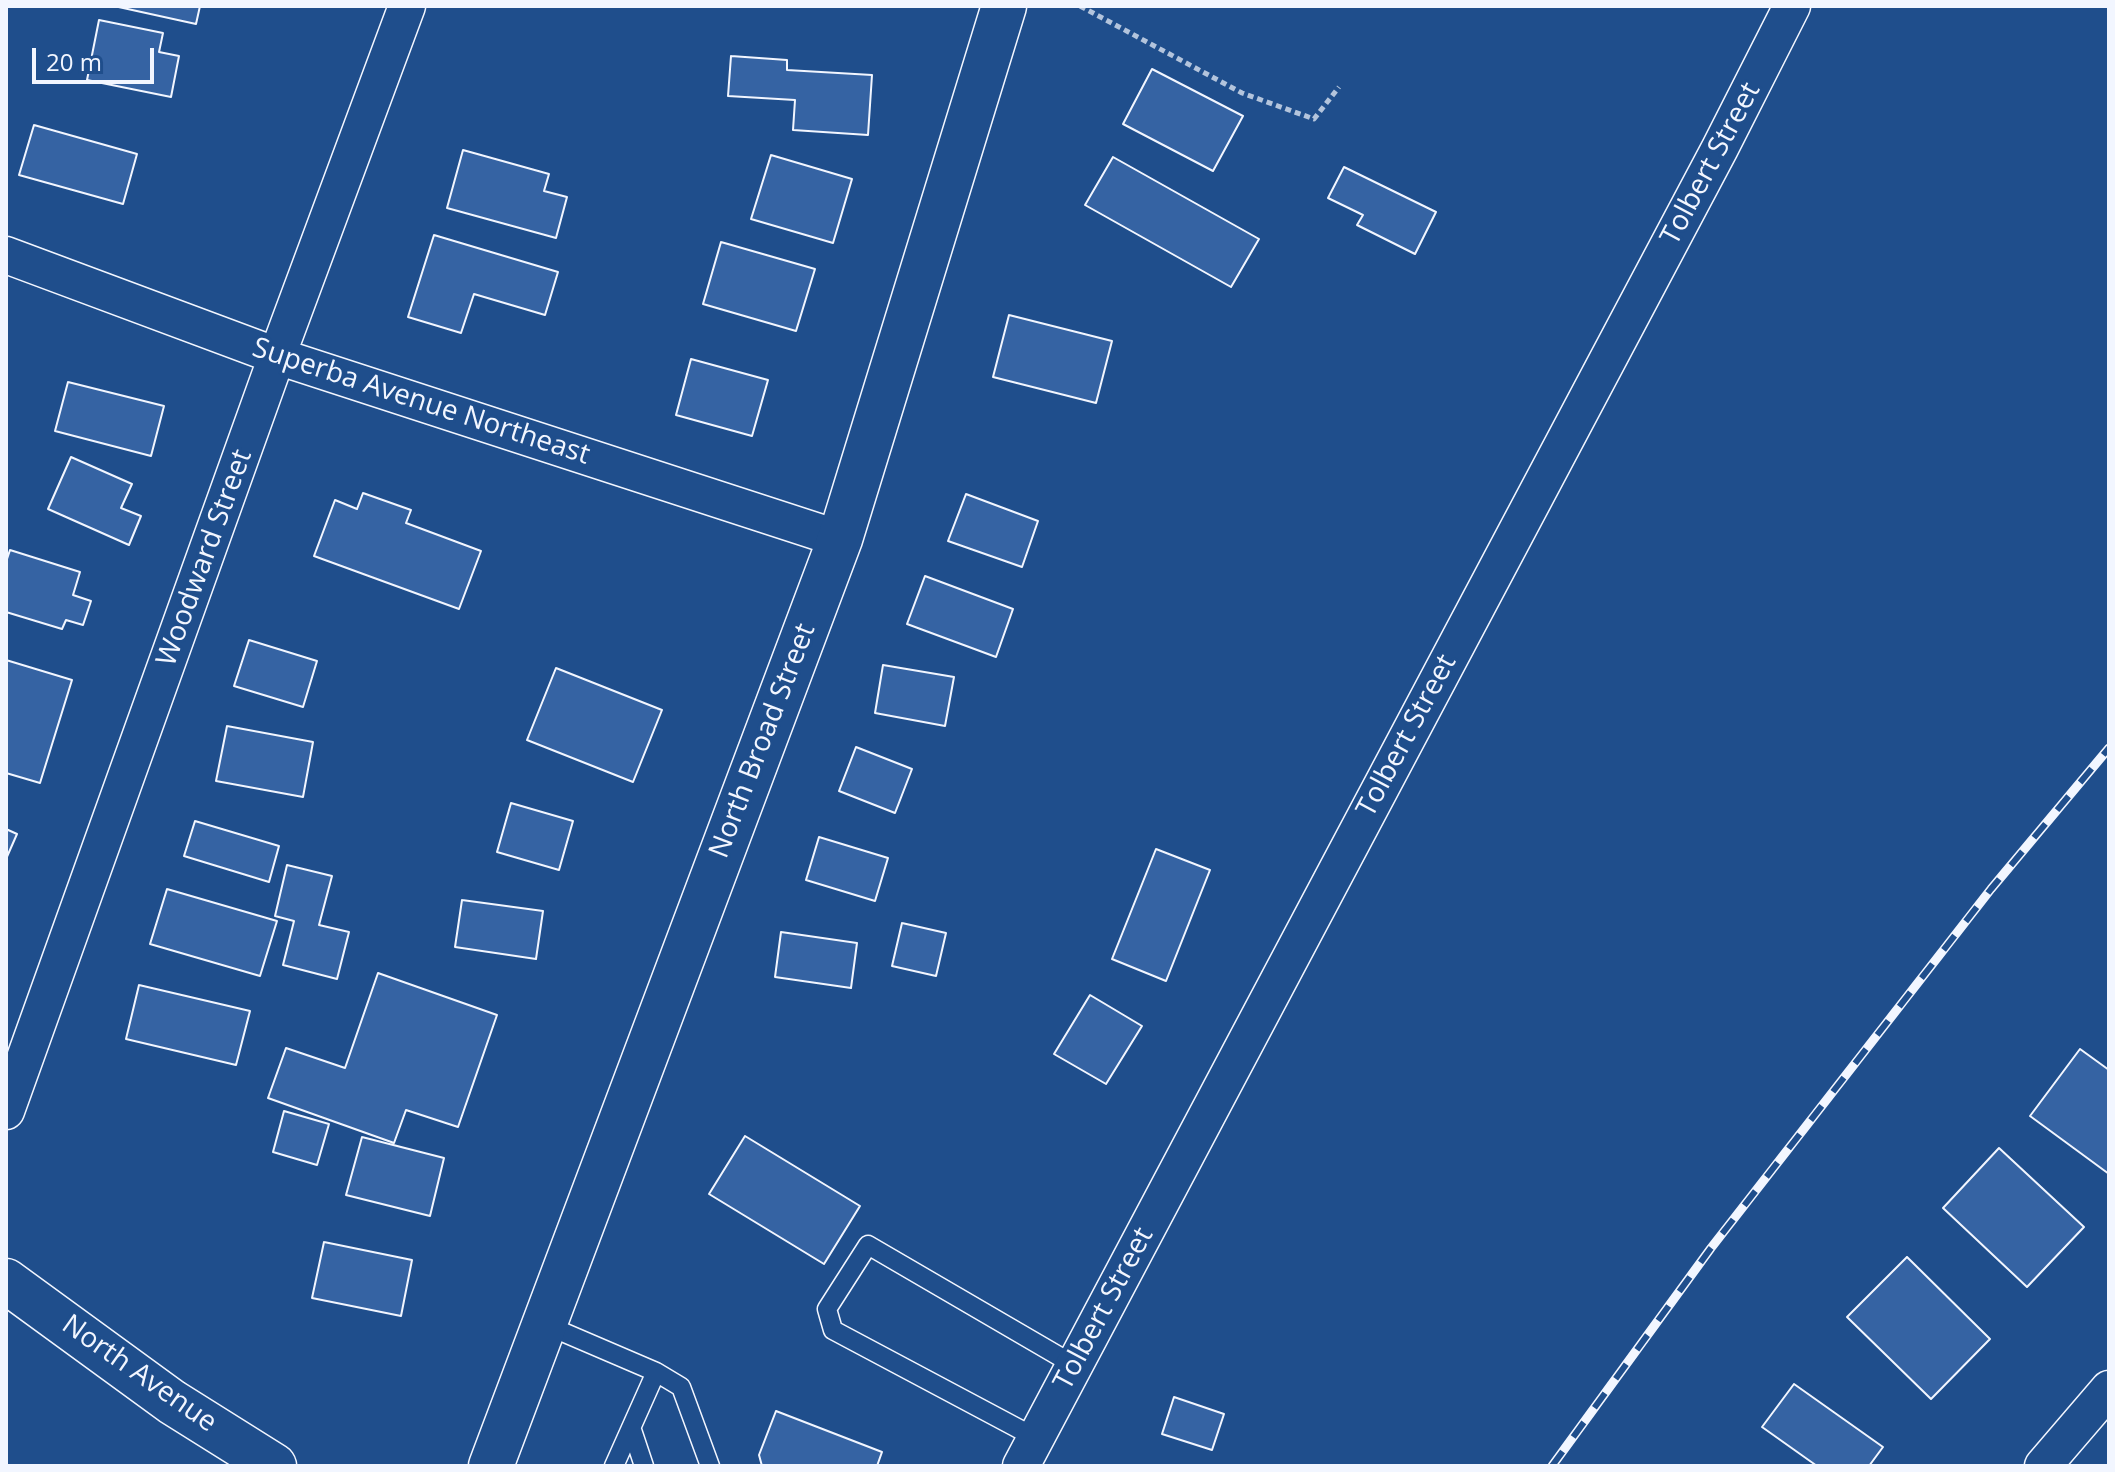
<!DOCTYPE html>
<html>
<head>
<meta charset="utf-8">
<style>
	body { margin:0 }
	#map { position:relative; width:2115px; height:1472px; overflow:hidden; background:#1f4e8c; font-family:"Open Sans",sans-serif }
	canvas { display:block }
	.frame { position:absolute; inset:0; border:8px solid #f2f6ff; pointer-events:none }
	.scale { position:absolute; left:32px; top:48px; width:122px; height:36px; box-sizing:border-box; border:4px solid #f2f6ff; border-top:0; padding-left:10px; font-size:24px; line-height:28px; white-space:nowrap; color:#f2f6ff; -webkit-text-stroke:6px #1f4e8c; paint-order:stroke }
</style>
</head>
<body>
<div id="map">
<canvas width="2115" height="1472"></canvas>
<div class="frame"></div>
<div class="scale">20 m</div>
</div>
<script>
const ctx = document.querySelector('canvas').getContext('2d');
ctx.lineJoin = 'round';
function fillPath(path, color) {
  ctx.fillStyle = color;
  ctx.fill(path, 'evenodd');
}
function shape(rows) {
  const path = new Path2D();
  for (const r of rows) {
    path.moveTo(r[0], r[1]);
    for (let i = 2; i < r.length; i += 2) path.lineTo(r[i], r[i + 1]);
  }
  return path;
}
function stroke(path, color, width, dash) {
  ctx.strokeStyle = color;
  ctx.lineWidth = width;
  ctx.lineCap = dash ? 'butt' : 'round';
  ctx.setLineDash(dash || []);
  ctx.stroke(path);
}
function drawText(font, color, halo, rows, align = 'center') {
  ctx.font = font + ' "Open Sans",sans-serif';
  ctx.lineWidth = 6;
  ctx.setLineDash([]);
  ctx.textBaseline = 'middle';
  ctx.strokeStyle = halo;
  ctx.fillStyle = color;
  for (const [text, x, y, turn = 0] of rows) {
    ctx.save();
    ctx.translate(x, y);
    ctx.rotate((+turn || 0) * Math.PI / 180);
    ctx.textAlign = isNaN(turn) ? turn : align;
    if (halo) ctx.strokeText(text, 0, 0);
    ctx.fillText(text, 0, 0);
    ctx.restore();
  }
}
const building = shape([
	[114,6,200,6,196,24,114,6],
	[99,20,163,33,159,52,179,56,171,97,87,80,99,20],
	[731,56,787,60,787,70,872,75,868,135,793,130,795,100,728,96,731,56],
	[1152,69,1243,116,1213,171,1123,124,1152,69],
	[34,125,137,154,123,204,19,175,34,125],
	[463,150,549,174,544,191,567,197,556,238,447,208,463,150],
	[771,155,852,179,833,243,751,219,771,155],
	[1113,157,1259,239,1231,287,1085,205,1113,157],
	[1344,167,1436,212,1415,254,1357,225,1363,215,1328,198,1344,167],
	[434,235,558,272,545,315,474,294,461,333,408,317,434,235],
	[721,242,815,269,796,331,703,304,721,242],
	[1009,315,1112,341,1096,403,993,377,1009,315],
	[691,359,768,380,752,436,676,415,691,359],
	[68,382,164,406,151,456,55,431,68,382],
	[71,457,132,484,121,508,141,516,129,545,48,509,71,457],
	[363,493,411,510,406,523,481,551,459,609,314,556,335,500,357,509,363,493],
	[966,494,1038,521,1022,567,948,541,966,494],
	[10,550,80,572,73,595,91,601,83,625,66,620,62,629,6,612,6,562,10,550],
	[925,576,1013,609,996,657,907,624,925,576],
	[249,640,317,661,303,707,234,686,249,640],
	[6,660,72,680,40,783,6,773,6,660],
	[883,665,954,677,945,726,875,713,883,665],
	[556,668,662,710,633,782,527,740,556,668],
	[227,726,313,742,303,797,216,781,227,726],
	[856,747,912,769,895,813,839,791,856,747],
	[511,803,573,821,559,870,497,852,511,803],
	[195,821,279,846,269,882,184,856,195,821],
	[6,829,17,834,6,859,6,829],
	[819,837,888,858,875,901,806,880,819,837],
	[1156,849,1210,870,1166,981,1112,959,1156,849],
	[287,865,332,876,319,925,349,932,337,979,283,965,294,921,275,916,287,865],
	[167,889,277,921,260,976,150,944,167,889],
	[462,900,543,911,536,959,455,947,462,900],
	[902,923,946,933,936,976,892,966,902,923],
	[781,932,857,943,851,988,775,977,781,932],
	[378,973,497,1015,458,1127,406,1110,394,1143,268,1098,286,1048,345,1068,378,973],
	[139,985,250,1011,236,1065,126,1039,139,985],
	[1090,995,1142,1026,1106,1084,1054,1054,1090,995],
	[2080,1049,2109,1070,2109,1174,2030,1116,2080,1049],
	[284,1111,329,1124,317,1165,273,1152,284,1111],
	[745,1136,860,1206,824,1264,709,1194,745,1136],
	[362,1137,444,1158,430,1216,346,1195,362,1137],
	[1999,1148,2084,1227,2027,1287,1943,1208,1999,1148],
	[324,1242,412,1260,401,1316,312,1298,324,1242],
	[1907,1257,1990,1339,1931,1399,1847,1317,1907,1257],
	[1794,1384,1883,1447,1869,1466,1817,1466,1762,1427,1794,1384],
	[1174,1397,1224,1414,1212,1450,1162,1434,1174,1397],
	[776,1411,882,1452,877,1466,762,1466,759,1455,776,1411]
]);
fillPath(building, '#3563a3');
stroke(building, '#f2f6ff', 2);
const lane = shape([
	[544,1324,656,1372,614,1466],
	[656,1372,681,1387,710,1466],
	[632,1430,644,1466],
	[1036,1438,833,1330,827,1309,868,1245,1074,1365]
]);
const street = shape([
	[6,255,277,356,840,539],
	[6,1111,277,356,407,6],
	[1021,1466,1720,148,1792,6],
	[2043,1466,2109,1389]
]);
const secondary = shape([
	[6,1281,172,1402,274,1466]
]);
const primary = shape([
	[491,1466,840,539,1004,6]
]);
stroke(lane, '#f2f6ff', 21);
stroke(street, '#f2f6ff', 39);
stroke(secondary, '#f2f6ff', 47);
stroke(primary, '#f2f6ff', 47);
stroke(shape([
	[1080,6,1242,93,1314,119,1339,87]
]), '#b3c4dc', 5, [6, 4]);
stroke(lane, '#1f4e8c', 18);
stroke(street, '#1f4e8c', 36);
stroke(secondary, '#1f4e8c', 44);
stroke(primary, '#1f4e8c', 44);
const rail = shape([
	[1552,1466,1711,1248,1991,889,2109,748]
]);
stroke(rail, '#f2f6ff', 9);
stroke(rail, '#1f4e8c', 6, [18]);
drawText('28px', '#f2f6ff', '#1f4e8c', [
	["Tolbert Street",1711,164,-62],
	["Superba Avenue Northeast",421,402,18],
	["Woodward Street",205,558,-70],
	["Tolbert Street",1407,736,-62],
	["North Broad Street",763,741,-69],
	["Tolbert Street",1104,1309,-62],
	["North Avenue",139,1374,35]
]);
</script>
</body>
</html>
